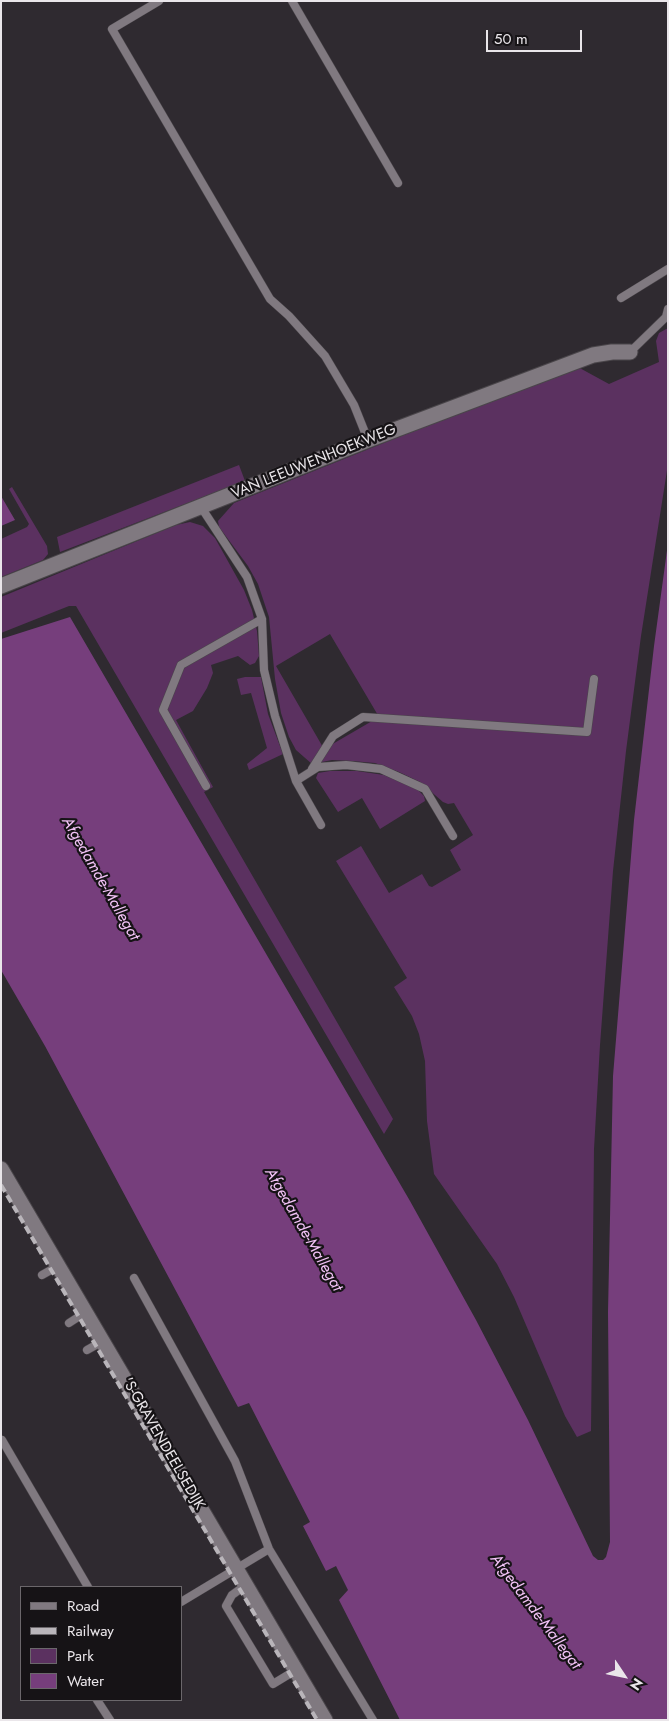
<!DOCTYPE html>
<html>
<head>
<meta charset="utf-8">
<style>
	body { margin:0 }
	#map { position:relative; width:669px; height:1721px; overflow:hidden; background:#2f2a30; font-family:Jost,sans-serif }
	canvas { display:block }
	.frame { position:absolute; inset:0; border:2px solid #eae6ea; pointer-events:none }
	.legend { position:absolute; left:20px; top:1586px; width:162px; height:115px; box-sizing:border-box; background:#161316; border:1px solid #6b676b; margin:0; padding:6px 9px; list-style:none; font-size:15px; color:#eae6ea }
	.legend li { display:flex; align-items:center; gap:10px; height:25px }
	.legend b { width:25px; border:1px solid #6b676b }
	.north { position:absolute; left:599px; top:1651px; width:50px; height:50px; -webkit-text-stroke:4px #161316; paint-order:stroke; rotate:124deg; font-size:14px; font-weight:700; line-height:20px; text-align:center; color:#eae6ea }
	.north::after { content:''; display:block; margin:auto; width:18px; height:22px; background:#eae6ea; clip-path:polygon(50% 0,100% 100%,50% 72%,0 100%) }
	.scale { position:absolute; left:486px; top:30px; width:96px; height:22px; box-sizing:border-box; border:2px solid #eae6ea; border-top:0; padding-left:6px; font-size:15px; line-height:18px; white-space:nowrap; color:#eae6ea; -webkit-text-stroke:4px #161316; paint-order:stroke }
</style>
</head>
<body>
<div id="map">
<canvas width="669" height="1721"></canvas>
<div class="frame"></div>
<ul class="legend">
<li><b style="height:6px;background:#807980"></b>Road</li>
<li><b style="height:6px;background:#b9b5ba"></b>Railway</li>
<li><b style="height:14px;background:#5b3160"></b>Park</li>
<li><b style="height:14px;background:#763e7c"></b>Water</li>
</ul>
<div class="north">N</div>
<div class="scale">50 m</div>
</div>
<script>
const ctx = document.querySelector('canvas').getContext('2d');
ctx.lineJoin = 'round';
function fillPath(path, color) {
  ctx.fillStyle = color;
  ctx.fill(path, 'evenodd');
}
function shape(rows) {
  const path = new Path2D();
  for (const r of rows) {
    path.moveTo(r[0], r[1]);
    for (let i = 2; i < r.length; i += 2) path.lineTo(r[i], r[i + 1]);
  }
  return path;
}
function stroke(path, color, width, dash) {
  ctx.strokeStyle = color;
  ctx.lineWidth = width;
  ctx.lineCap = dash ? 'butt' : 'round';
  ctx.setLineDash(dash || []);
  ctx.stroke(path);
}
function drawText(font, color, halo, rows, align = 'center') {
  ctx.font = font + ' Jost,sans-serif';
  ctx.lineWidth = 4.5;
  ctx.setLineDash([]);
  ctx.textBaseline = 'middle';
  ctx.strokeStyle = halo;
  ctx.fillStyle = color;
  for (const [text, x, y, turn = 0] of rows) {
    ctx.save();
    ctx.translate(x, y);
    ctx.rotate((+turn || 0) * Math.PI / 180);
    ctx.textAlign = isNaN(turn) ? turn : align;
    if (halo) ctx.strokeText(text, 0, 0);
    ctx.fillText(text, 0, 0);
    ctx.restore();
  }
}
fillPath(shape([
	[668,328,668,464,641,636,626,751,613,871,600,1045,594,1149,591,1431,577,1437,565,1416,514,1297,497,1264,434,1174,427,1121,425,1061,419,1034,412,1016,394,987,407,978,336,861,361,846,389,893,422,874,429,886,432,887,461,870,450,850,473,835,454,803,448,804,443,802,420,782,399,772,375,763,352,761,332,760,312,764,296,750,289,737,281,713,275,679,269,617,258,584,248,566,219,527,218,521,234,503,576,366,609,384,659,362,656,341,659,333],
	[330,634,379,717,324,749,276,666],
	[239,465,245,481,60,552,57,537],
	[12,487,47,546,48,554,43,560,1,577,1,539,27,527,29,524,9,489],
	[190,522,203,526,215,538,244,590,252,610,257,631,259,656,255,663,250,665,238,656,211,665,213,673,207,688,193,711,176,720,213,787,204,792,393,1119,384,1134,76,606,69,606,1,633,1,597,176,525],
	[245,677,261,677,268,714,283,754,249,770,247,764,267,748,251,693,241,695,237,679],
	[330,771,357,771,384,775,417,789,424,796,425,801,380,829,362,798,338,812,316,778,318,773]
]), '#5b3160');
fillPath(shape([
	[1,496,15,520,1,526],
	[668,543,668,1720,400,1720,339,1600,348,1590,336,1566,326,1571,303,1526,310,1522,249,1403,238,1407,45,1046,1,970,1,639,70,617,410,1201,476,1320,528,1420,593,1556,598,1560,603,1560,606,1557,610,1542,608,1312,613,1076,634,820,654,646]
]), '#763e7c');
const service = shape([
	[159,1,112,29,270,299,289,316,325,356,354,405,368,440],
	[292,1,398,183],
	[621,298,668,269],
	[630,352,666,317,668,309],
	[201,507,247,577,262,619,264,670,275,716,296,781,318,767,346,765,381,769,425,789,453,836],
	[312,769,333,736,363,717,587,732,594,679],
	[296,781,321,825],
	[206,786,163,710,181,665,262,619],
	[42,1275,58,1266],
	[134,1278,235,1461,269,1549,373,1720],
	[69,1323,86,1312],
	[87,1350,103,1341],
	[2,1440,88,1587],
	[246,1585,232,1595,226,1606,273,1684,296,1670],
	[181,1602,269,1549],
	[97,1700,110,1720]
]);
const minor = shape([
	[1,586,368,440,593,355,612,352,630,352],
	[1,1169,325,1720]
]);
stroke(service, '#4a464a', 9);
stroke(minor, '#4a464a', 17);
stroke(service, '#807980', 8);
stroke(minor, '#807980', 15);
stroke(shape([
	[1,1185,317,1720]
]), '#b9b5ba', 4, [8, 4]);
drawText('15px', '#eae6ea', '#161316', [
	["VAN LEEUWENHOEKWEG",314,462,-22],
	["'S-GRAVENDEELSEDIJK",163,1444,60]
]);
drawText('italic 16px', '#f3c3f7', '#161316', [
	["Afgedamde-Mallegat",100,879,60],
	["Afgedamde-Mallegat",303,1230,60],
	["Afgedamde-Mallegat",535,1612,53]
]);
</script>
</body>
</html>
